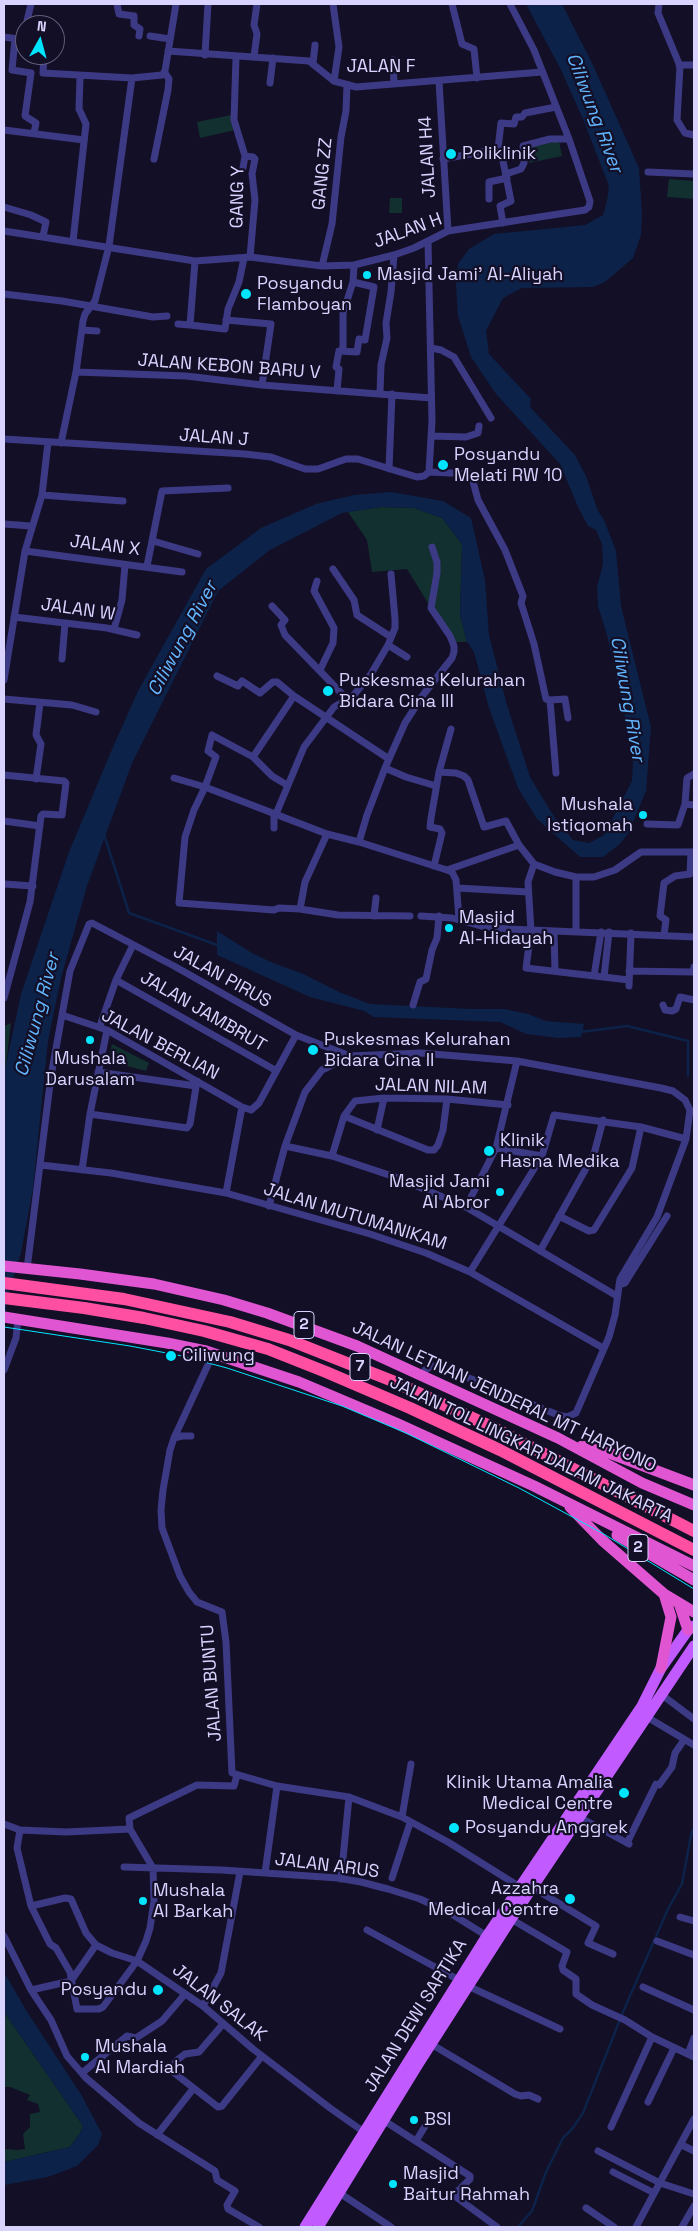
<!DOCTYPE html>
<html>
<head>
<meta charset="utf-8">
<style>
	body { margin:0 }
	#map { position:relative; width:698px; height:2231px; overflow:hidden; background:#130f26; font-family:"Space Grotesk",sans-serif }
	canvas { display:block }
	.frame { position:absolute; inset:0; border:5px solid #d9d4ff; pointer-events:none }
	.north { position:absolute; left:15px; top:15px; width:50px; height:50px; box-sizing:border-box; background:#130f26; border:1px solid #625e7d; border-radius:50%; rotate:7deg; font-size:14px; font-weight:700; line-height:20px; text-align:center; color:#d9d4ff }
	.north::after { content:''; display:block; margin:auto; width:18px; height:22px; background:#00e5ff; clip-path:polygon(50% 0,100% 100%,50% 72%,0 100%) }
</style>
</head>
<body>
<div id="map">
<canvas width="698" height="2231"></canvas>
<div class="frame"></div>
<div class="north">N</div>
</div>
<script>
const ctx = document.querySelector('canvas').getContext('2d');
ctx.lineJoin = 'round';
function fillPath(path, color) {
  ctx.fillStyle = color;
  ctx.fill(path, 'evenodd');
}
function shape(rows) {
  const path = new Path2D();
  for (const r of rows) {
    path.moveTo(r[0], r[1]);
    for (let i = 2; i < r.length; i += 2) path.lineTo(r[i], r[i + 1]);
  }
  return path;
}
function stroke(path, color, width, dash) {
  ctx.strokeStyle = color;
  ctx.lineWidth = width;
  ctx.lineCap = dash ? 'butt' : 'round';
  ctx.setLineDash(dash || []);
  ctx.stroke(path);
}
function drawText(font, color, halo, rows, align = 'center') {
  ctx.font = font + ' "Space Grotesk",sans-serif';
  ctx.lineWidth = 4.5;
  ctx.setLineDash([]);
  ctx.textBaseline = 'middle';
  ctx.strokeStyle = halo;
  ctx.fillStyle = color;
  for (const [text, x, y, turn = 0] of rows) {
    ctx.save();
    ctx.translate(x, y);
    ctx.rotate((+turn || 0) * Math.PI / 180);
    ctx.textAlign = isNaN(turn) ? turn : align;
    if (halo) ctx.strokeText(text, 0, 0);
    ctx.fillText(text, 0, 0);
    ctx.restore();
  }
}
fillPath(shape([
	[231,115,235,130,200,138,197,122],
	[559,141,562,156,529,163,526,147],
	[669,179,694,181,694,199,667,197],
	[390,198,402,198,402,213,389,213],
	[381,507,414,508,442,518,462,544,460,615,467,642,452,642,407,569,372,572,367,540,348,512],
	[11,1023,4,1081,4,1026],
	[112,1044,149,1063,146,1071,108,1061],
	[4,2012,83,2126,80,2133,70,2147,4,2162,5,2149,17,2150,25,2149,23,2134,30,2127,30,2114,40,2112,38,2104,27,2100,30,2095,10,2087,4,2087]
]), '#12302f');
fillPath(shape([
	[526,4,562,4,593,65,639,168,642,214,641,235,633,258,605,282,593,287,522,288,503,298,486,331,489,354,531,399,530,407,575,455,586,476,598,511,604,520,616,551,621,606,651,727,646,791,629,832,620,844,603,857,580,857,537,819,518,788,489,708,474,652,467,642,460,615,462,544,442,518,414,508,381,507,342,513,270,550,218,591,132,763,87,886,61,978,48,1041,33,1189,21,1253,8,1295,4,1326,4,1074,21,994,69,852,110,754,138,691,206,569,261,528,316,504,354,495,391,492,443,501,471,518,485,580,489,635,507,705,530,777,553,815,573,840,589,843,604,835,632,781,633,763,631,744,607,635,598,606,597,587,603,564,602,544,596,530,588,526,578,507,560,464,496,394,471,357,458,316,456,285,458,264,469,249,494,234,585,225,603,215,607,201,609,186,583,119,561,70],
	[217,931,252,953,273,963,301,973,339,992,370,1004,471,1009,504,1009,528,1014,546,1021,584,1024,581,1037,559,1038,526,1034,500,1022,374,1017,364,1011,310,997,217,955],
	[4,1972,26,2010,82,2096,102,2134,98,2145,77,2166,48,2177,4,2185,4,2162,70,2147,80,2133,83,2126,4,2012]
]), '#0c2248');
stroke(shape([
	[104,834,129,913,220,946],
	[580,1032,627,1026,688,1041,688,1076],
	[518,2227,532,2211,546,2172,563,2138,572,2129,583,2113,623,2012,668,1909,682,1884,691,1835,694,1828]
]), '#0c2248', 2.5);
stroke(shape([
	[117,4,119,14,134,16,134,25,140,29,139,36],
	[333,4,339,47,334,81],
	[452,4,462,44,474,49,477,78],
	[659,4,658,13,680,66,677,120,685,133,694,135],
	[26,25,31,4],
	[150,36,170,39],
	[4,37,25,40],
	[15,39,12,70,31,73,25,116,36,123,34,133],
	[23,40,25,32],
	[168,51,309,61,334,81,356,87,542,72],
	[44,55,43,73,132,78,162,75,165,71,176,4],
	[205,55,208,4],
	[254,56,257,34,254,25,257,4],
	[236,57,234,120,245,156],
	[393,60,394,84],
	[313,63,315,45],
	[679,65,694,65],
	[439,81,448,231],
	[270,83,273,58],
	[4,130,84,140],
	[498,149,501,151,511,201,500,206,503,223],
	[245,156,253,157,255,159,252,174,255,200,250,257],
	[154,159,168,90,169,79,165,73],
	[443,159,498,149,501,123,514,124,516,117,522,117,525,113,556,107],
	[243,168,245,156],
	[648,172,694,174],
	[506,174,521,169,524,163,523,146,550,139,569,139],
	[489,199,489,182,507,178],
	[4,207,31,215,46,222,43,236],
	[4,231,195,261,250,257,322,266,354,265,394,255,414,248,448,231,585,210,589,207,590,201,569,139,534,50,510,4],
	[73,241,86,124,79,109,80,77],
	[195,261,190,325,225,329,228,309,239,282,244,258],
	[322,266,332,224,341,137,346,111,347,85],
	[4,294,62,301,153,317,167,316],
	[226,320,271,324,262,385],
	[178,324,190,325],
	[82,330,97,331],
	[431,348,441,350,454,357,491,418],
	[343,351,343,313,353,282],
	[76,372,186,376,262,385,431,398],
	[337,391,339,369,336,367,339,351,357,352,359,339,365,340,374,287,353,282,354,265],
	[380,393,381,365,387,338,386,323,391,292,394,255],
	[431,436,466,437,478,433,479,426],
	[4,439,245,454,271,457,305,469,318,469,346,459,358,459,400,472,417,477,424,476,429,472,432,421,428,241],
	[61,443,76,372,83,321,85,314,95,301,109,246,132,78],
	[389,469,392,394],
	[429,472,471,474,478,500,505,550,523,596,521,603,534,644,546,699,550,700,565,699,568,718],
	[42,495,123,501],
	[4,524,31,526],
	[153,541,198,554],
	[25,551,182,572],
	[147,566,162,491,228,488],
	[333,569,354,600,357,615,391,637],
	[317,581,314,591,334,628,333,643,320,670],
	[272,606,285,620,281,625,285,635,346,698],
	[14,617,107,628,137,635],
	[114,629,122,600,125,565],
	[388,645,407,657],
	[62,659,65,623],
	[217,676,238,686,242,681,260,693,273,682,277,682,294,696,389,759],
	[4,680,25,551,42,495,48,442],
	[4,699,72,705,96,712],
	[550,700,556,773],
	[253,757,294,696],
	[385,768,406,777,436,786],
	[439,772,456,773,464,776,468,780,484,827,506,821,519,845,534,864,555,872,576,877,594,877,615,870,641,852,694,852],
	[4,775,64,781,66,783,62,815,43,814,41,816,30,902,4,998],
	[174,778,205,787,327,834,359,842,447,870,452,872,456,880,459,919],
	[36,779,41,744,36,735,40,703],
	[287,785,272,776,253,757,212,735,208,751,216,757,205,787,194,810,185,837,179,903,274,910,279,908,300,909,338,915,410,916],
	[685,804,687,778,694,774],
	[276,814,304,747,334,707,353,696,371,674,388,645,395,628,395,619,391,574],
	[4,821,40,826],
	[647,824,678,825,685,804,694,805],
	[274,828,274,813],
	[359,842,367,815,385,768,405,723,423,695,452,658,454,652,454,646,450,636,431,608,437,573,437,562,432,547],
	[534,864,528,882,531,931,526,968,629,980],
	[434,866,442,833,440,829,430,827,431,818,439,772,451,729],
	[447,870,519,845],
	[4,884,33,886],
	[457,888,528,892],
	[300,909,305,882,327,834],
	[374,916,376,898],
	[421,916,452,918,481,926,508,929,694,937],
	[554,931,555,971],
	[576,931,576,877],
	[664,935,666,920,660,916,664,883,675,876,690,874,691,852],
	[629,971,693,972,694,967],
	[594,976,601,932],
	[604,977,609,932],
	[116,980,275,1070],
	[629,986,631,933],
	[413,1005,420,982,426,979,432,950,437,938,439,916],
	[663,1005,665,1010,672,1011,676,1009,680,997,694,1000],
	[62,1015,107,1030,242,1107,251,1110,259,1103,296,1035],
	[100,1026,116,980,133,945],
	[98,1072,196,1086],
	[90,1114,187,1128,190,1124,197,1081],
	[344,1116,428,1150,434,1150,438,1145,443,1130,447,1099],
	[377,1130,384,1098],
	[285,1146,332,1156,398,1178,466,1207,617,1296],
	[496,1148,542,1156],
	[332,1156,344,1116,355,1101,384,1098,447,1099,508,1105],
	[41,1165,111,1173,226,1193,370,1234,426,1253,470,1272,603,1348],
	[82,1170,90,1114,107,1030],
	[226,1193,242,1107],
	[269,1206,285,1146,305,1092,322,1070,350,1056,421,1053,517,1061,661,1088,673,1091,685,1100,690,1110,686,1139,657,1217,620,1279,615,1315,609,1337,576,1413,567,1417,558,1415,440,1366,432,1366,425,1370,421,1376],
	[466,1207,496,1148,517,1061],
	[559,1216,589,1231,594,1230,632,1168,641,1127],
	[540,1251,594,1154,603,1120],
	[27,1269,51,1076,62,1015,70,971,89,924,92,923,174,966,296,1035,350,1056],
	[470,1272,542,1156,554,1115,641,1127,686,1139],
	[619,1285,625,1283,667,1216],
	[4,1370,16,1338,18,1319],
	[191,1436,182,1436,174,1438,170,1450,163,1490,161,1510,162,1528,180,1576,189,1592,197,1602,222,1612,226,1642,232,1773,277,1786,349,1797,402,1817,448,1842,520,1887],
	[174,1438,213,1354],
	[662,1695,694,1719],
	[647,1717,694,1745],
	[402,1817,411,1764],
	[579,1817,629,1844],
	[4,1824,20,1830,66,1832,130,1829],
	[20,1830,17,1848,31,1906,50,1944,56,1948,70,1972,77,2009,99,2009,103,2007,137,1961,146,1941,150,1928,154,1901,153,1868,130,1829,129,1818,197,1785,234,1786,237,1775],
	[627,1843,656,1784,659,1785,672,1767,675,1753,684,1740],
	[124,1867,222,1870,338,1878,361,1882,388,1889,420,1899,450,1913,487,1936],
	[265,1873,277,1786],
	[392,1878,410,1823],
	[341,1879,349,1797],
	[532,1887,596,1926,588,1943,613,1954],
	[31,1906,65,1898,71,1899,86,1933,96,1945,112,1953,137,1961,203,2006,253,2049,330,2108,364,2132],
	[680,1917,694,1921],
	[511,1919,567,1952,562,1966,563,1970,576,1979,576,1994,592,2005,625,2020,652,2037,694,2057],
	[367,1930,459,1980],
	[4,1936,31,1990,51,2020,67,2056,86,2078,139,2123,215,2171,217,2180,235,2191,227,2205,228,2209,259,2227],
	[657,1941,694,1955],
	[468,1986,560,2029],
	[643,1987,694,2010],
	[31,1990,71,1981,96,1945],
	[203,2006,221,1973,240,1872],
	[223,2024,199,2052,185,2054,177,2060,172,2067,173,2072,218,2107,222,2106,262,2056],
	[431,2044,515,2094,521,2096,529,2095,538,2099],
	[688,2054,694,2038],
	[82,2073,127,2036,136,2038,162,2021,185,1994],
	[648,2102,674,2048],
	[383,2120,470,2176,470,2179,456,2193,456,2197,497,2227],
	[611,2127,652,2037],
	[157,2135,193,2089],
	[416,2141,427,2123],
	[682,2145,694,2151],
	[598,2151,660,2183,694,2194],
	[613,2172,654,2193],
	[338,2192,391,2227],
	[586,2208,614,2227],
	[636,2227,694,2119],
	[682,2227,694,2206]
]), '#3d3a85', 7);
stroke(shape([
	[305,2227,487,1936,642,1706,661,1668,688,1630,694,1626],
	[318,2227,418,2064,511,1919,694,1646]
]), '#c25bff', 11);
stroke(shape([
	[4,1266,80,1274,154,1284,224,1300,267,1313,357,1346,558,1438,642,1483,694,1505],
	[4,1317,167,1343,206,1351,299,1382,396,1423,534,1486,694,1566],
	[582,1446,604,1451,694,1485],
	[570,1507,602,1540,664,1594,694,1612],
	[617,1535,694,1580],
	[679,1603,688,1630],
	[661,1668,671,1617,664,1594]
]), '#e055d1', 11);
stroke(shape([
	[4,1283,124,1299,230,1322,289,1340,395,1382,496,1429,694,1531],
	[4,1298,84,1308,144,1318,204,1331,268,1349,326,1372,410,1408,500,1450,694,1550]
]), '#ff4fa3', 12);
stroke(shape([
	[4,1327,130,1346,182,1356,227,1368,342,1406,406,1433,519,1488,602,1533,694,1589]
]), '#00e5ff', 1);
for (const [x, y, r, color] of [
	[451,154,6,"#00e5ff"],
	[367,275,5,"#00e5ff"],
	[246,294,6,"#00e5ff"],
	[443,465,6,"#00e5ff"],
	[328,691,6,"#00e5ff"],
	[643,815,5,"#00e5ff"],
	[449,928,5,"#00e5ff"],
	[90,1040,5,"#00e5ff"],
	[313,1050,6,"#00e5ff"],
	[489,1151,6,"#00e5ff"],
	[500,1192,5,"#00e5ff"],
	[171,1356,6,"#00e5ff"],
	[624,1793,6,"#00e5ff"],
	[454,1828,6,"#00e5ff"],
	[570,1899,6,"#00e5ff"],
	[143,1901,5,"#00e5ff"],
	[158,1990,6,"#00e5ff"],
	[85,2057,5,"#00e5ff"],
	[414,2120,5,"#00e5ff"],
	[393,2184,5,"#00e5ff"]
]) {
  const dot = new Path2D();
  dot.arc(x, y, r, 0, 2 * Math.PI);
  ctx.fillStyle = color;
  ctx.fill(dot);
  stroke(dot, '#130f26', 2);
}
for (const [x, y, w] of [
	[304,1325,20],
	[360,1367,20],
	[638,1548,20]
]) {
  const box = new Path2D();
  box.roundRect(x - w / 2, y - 13.5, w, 27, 4);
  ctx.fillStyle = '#130f26';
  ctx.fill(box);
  stroke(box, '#d9d4ff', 1);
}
drawText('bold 16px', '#d9d4ff', null, [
	["2",304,1325],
	["7",360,1367],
	["2",638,1548]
]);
drawText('18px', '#d9d4ff', '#130f26', [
	["JALAN F",381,67],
	["JALAN H4",428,157,-93],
	["GANG ZZ",323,174,-84],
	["GANG Y",238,197,-89],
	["JALAN H",408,231,-20],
	["JALAN KEBON BARU V",229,367,4],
	["JALAN J",214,438,4],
	["JALAN X",105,546,7],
	["JALAN W",78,610,8],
	["JALAN PIRUS",222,977,29],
	["JALAN JAMBRUT",203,1012,30],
	["JALAN BERLIAN",160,1045,28],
	["JALAN NILAM",431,1087,2],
	["JALAN MUTUMANIKAM",355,1217,17],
	["JALAN LETNAN JENDERAL MT HARYONO",504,1397,25],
	["JALAN TOL LINGKAR DALAM JAKARTA",531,1450,26],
	["JALAN BUNTU",212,1683,-94],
	["JALAN ARUS",327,1866,7],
	["JALAN SALAK",219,2003,38],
	["JALAN DEWI SARTIKA",416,2016,-58]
]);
drawText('18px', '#d9d4ff', '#130f26', [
	["Poliklinik",462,154],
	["Masjid Jami' Al-Aliyah",377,275],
	["Posyandu",257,284],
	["Flamboyan",257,305],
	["Posyandu",454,455],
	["Melati RW 10",454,476],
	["Puskesmas Kelurahan",339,681],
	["Bidara Cina III",339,702],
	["Mushala",633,805,"right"],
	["Istiqomah",633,826,"right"],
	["Masjid",459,918],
	["Al-Hidayah",459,939],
	["Puskesmas Kelurahan",324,1040],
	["Bidara Cina II",324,1061],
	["Mushala",90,1059,"center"],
	["Darusalam",90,1080,"center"],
	["Klinik",500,1141],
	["Hasna Medika",500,1162],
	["Masjid Jami",490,1182,"right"],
	["Al Abror",490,1203,"right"],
	["Ciliwung",182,1356],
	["Klinik Utama Amalia",613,1783,"right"],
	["Medical Centre",613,1804,"right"],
	["Posyandu Anggrek",465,1828],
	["Azzahra",559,1889,"right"],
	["Medical Centre",559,1910,"right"],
	["Mushala",153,1891],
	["Al Barkah",153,1912],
	["Posyandu",147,1990,"right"],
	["Mushala",95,2047],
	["Al Mardiah",95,2068],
	["BSI",424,2120],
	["Masjid",403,2174],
	["Baitur Rahmah",403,2195]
], 'left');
drawText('italic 19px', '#62b6ff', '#130f26', [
	["Ciliwung River",594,113,69],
	["Ciliwung River",183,639,-62],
	["Ciliwung River",627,699,80],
	["Ciliwung River",38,1015,-75]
]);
</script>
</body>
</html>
